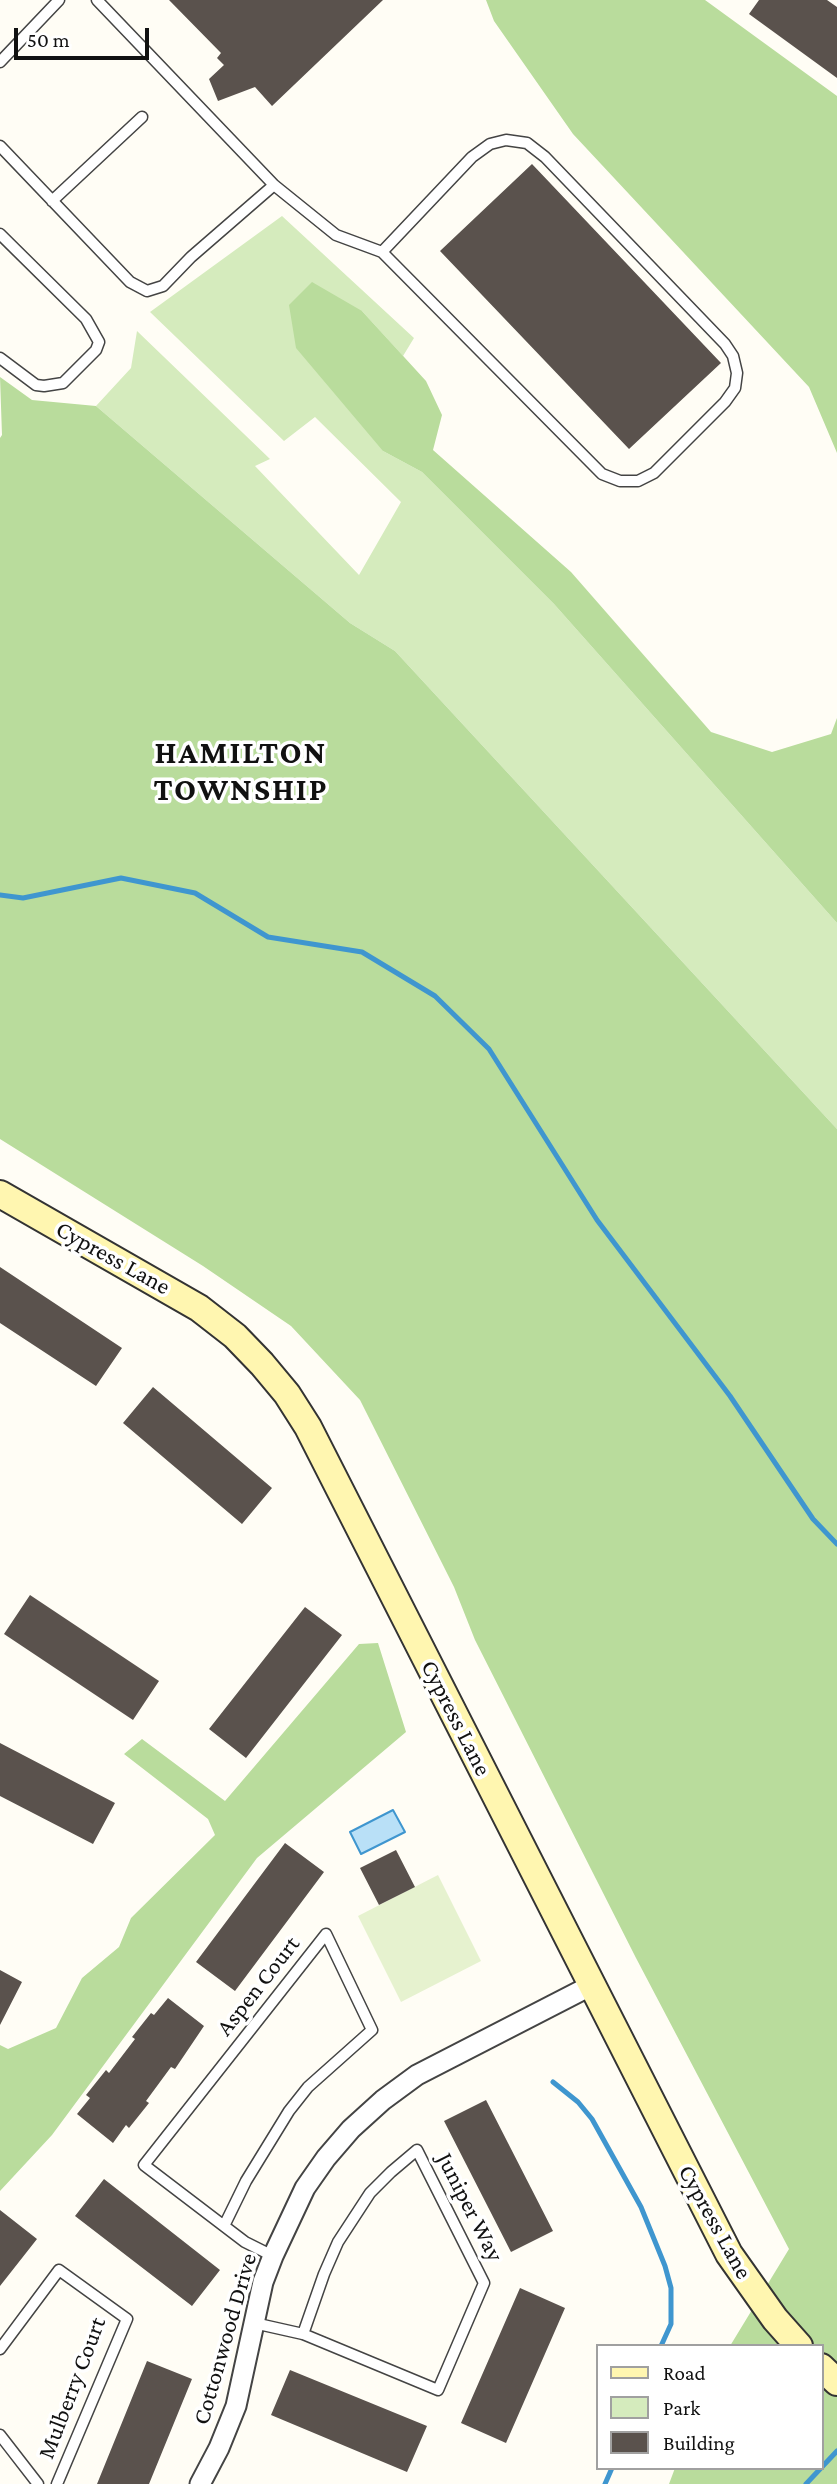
<!DOCTYPE html>
<html>
<head>
<meta charset="utf-8">
<style>
	body { margin:0 }
	#map { position:relative; width:837px; height:2484px; overflow:hidden; background:#fffdf5; font-family:"Crimson Pro",serif }
	canvas { display:block }
	.legend { position:absolute; left:596px; top:2344px; width:228px; height:126px; box-sizing:border-box; background:#fff; border:2px solid #a0a0a0; margin:0; padding:9px 12px; list-style:none; font-size:21px; color:#111 }
	.legend li { display:flex; align-items:center; gap:14px; height:35px }
	.legend b { width:35px; border:2px solid #a0a0a0 }
	.scale { position:absolute; left:14px; top:28px; width:135px; height:32px; box-sizing:border-box; border:4px solid #111; border-top:0; padding-left:9px; font-size:21px; line-height:24px; white-space:nowrap; color:#111; -webkit-text-stroke:5px #fff; paint-order:stroke }
</style>
</head>
<body>
<div id="map">
<canvas width="837" height="2484"></canvas>
<ul class="legend">
<li><b style="height:9px;background:#fff6b0"></b>Road</li>
<li><b style="height:19px;background:#d5ebbd"></b>Park</li>
<li><b style="height:19px;background:#5a524d"></b>Building</li>
</ul>
<div class="scale">50 m</div>
</div>
<script>
const ctx = document.querySelector('canvas').getContext('2d');
ctx.lineJoin = 'round';
function fillPath(path, color) {
  ctx.fillStyle = color;
  ctx.fill(path, 'evenodd');
}
function shape(rows) {
  const path = new Path2D();
  for (const r of rows) {
    path.moveTo(r[0], r[1]);
    for (let i = 2; i < r.length; i += 2) path.lineTo(r[i], r[i + 1]);
  }
  return path;
}
function stroke(path, color, width, dash) {
  ctx.strokeStyle = color;
  ctx.lineWidth = width;
  ctx.lineCap = dash ? 'butt' : 'round';
  ctx.setLineDash(dash || []);
  ctx.stroke(path);
}
function drawText(font, color, halo, rows, align = 'center') {
  ctx.font = font + ' "Crimson Pro",serif';
  ctx.lineWidth = 7;
  ctx.setLineDash([]);
  ctx.textBaseline = 'middle';
  ctx.strokeStyle = halo;
  ctx.fillStyle = color;
  for (const [text, x, y, turn = 0] of rows) {
    ctx.save();
    ctx.translate(x, y);
    ctx.rotate((+turn || 0) * Math.PI / 180);
    ctx.textAlign = isNaN(turn) ? turn : align;
    if (halo) ctx.strokeText(text, 0, 0);
    ctx.fillText(text, 0, 0);
    ctx.restore();
  }
}
fillPath(shape([
	[282,216,414,338,403,356,362,311,383,451,422,472,554,604,837,923,837,1129,395,651,350,623,96,406,131,368,137,331,270,459,255,466,359,575,401,502,315,417,284,441,150,312]
]), '#d5ebbd');
fillPath(shape([
	[486,0,705,0,837,96,837,453,809,387,573,134,494,21],
	[312,282,362,311,426,381,442,415,433,450,571,572,711,732,772,752,831,734,837,718,837,923,554,604,422,472,383,451,296,348,289,305],
	[0,377,32,400,96,406,350,623,395,651,837,1129,837,2484,669,2484,675,2468,821,2468,821,2346,730,2346,789,2249,636,1958,475,1640,454,1587,360,1400,291,1326,203,1266,0,1139,0,438,2,435],
	[378,1643,406,1732,257,1858,52,2135,0,2191,0,2045,8,2049,56,2028,82,1978,119,1947,131,1918,215,1835,208,1819,124,1754,142,1739,225,1801,359,1644]
]), '#b9dc9c');
fillPath(shape([
	[438,1875,481,1961,401,2002,358,1916]
]), '#e6f2cf');
const water = shape([
	[393,1810,405,1832,361,1854,350,1832,393,1810]
]);
fillPath(water, '#b9e0f7');
stroke(water, '#3f96cf', 2);
stroke(shape([
	[0,895,23,898,121,878,195,893,268,937,362,952,435,996,489,1049,597,1220,730,1396,813,1519,837,1544],
	[553,2082,578,2102,592,2119,641,2207,665,2266,671,2288,671,2324,661,2346],
	[821,2468,837,2451],
	[605,2484,612,2468],
	[806,2484,821,2468]
]), '#3f96cf', 5);
fillPath(shape([
	[169,0,383,0,272,106,255,87,218,101,209,79,224,65,217,58,221,53],
	[759,0,827,0,837,7,837,78,749,14],
	[532,164,721,363,629,449,440,251],
	[0,1267,122,1348,96,1386,0,1323],
	[153,1387,272,1488,242,1524,123,1423],
	[30,1595,159,1681,133,1720,4,1634],
	[305,1607,342,1635,246,1758,209,1729],
	[0,1743,115,1803,93,1844,0,1796],
	[285,1843,324,1872,235,1991,196,1962],
	[396,1850,415,1887,379,1905,360,1868],
	[0,1970,22,1982,0,2025],
	[168,1998,204,2026,175,2069,171,2067,146,2101,149,2103,129,2128,126,2125,113,2143,77,2114,90,2098,86,2095,106,2070,109,2073,135,2039,132,2037,151,2013,154,2015],
	[486,2100,553,2231,511,2252,444,2121],
	[104,2179,220,2270,192,2306,75,2216],
	[0,2210,37,2239,0,2286],
	[520,2288,565,2308,506,2443,461,2423],
	[147,2361,192,2379,149,2484,97,2484],
	[290,2370,427,2426,407,2472,271,2415]
]), '#5a524d');
const lane = shape([
	[97,0,274,185,336,235,382,252,602,474,620,481,638,481,654,473,725,402,735,388,737,373,733,356,725,344,545,157,527,143,506,140,490,144,472,157,382,252],
	[0,62,59,0],
	[0,146,130,282,147,291,163,286,191,257,274,185],
	[52,201,142,117],
	[0,234,86,319,99,342,96,350,63,383,44,386,36,385,0,358],
	[224,2226,246,2181,289,2111,308,2087,372,2030,326,1934,144,2165,224,2226,245,2242,273,2256],
	[254,2323,303,2334,438,2390,484,2283,417,2150,391,2172,370,2193,338,2242,324,2274,303,2334],
	[0,2349,59,2270,127,2319,57,2484],
	[0,2435,38,2484]
]);
const street = shape([
	[200,2484,219,2448,236,2406,263,2282,273,2256,305,2188,326,2158,351,2129,383,2100,417,2075,592,1985]
]);
const secondary = shape([
	[0,1194,199,1308,235,1336,262,1364,287,1394,308,1427,729,2254,775,2319,799,2346],
	[821,2367,837,2382]
]);
stroke(lane, '#444', 13);
stroke(street, '#444', 23);
stroke(secondary, '#333', 30);
stroke(lane, '#fff', 10);
stroke(street, '#fff', 19);
stroke(secondary, '#fff6b0', 26);
drawText('24px', '#111', '#fff', [
	["Cypress Lane",113,1258,29],
	["Cypress Lane",456,1718,63],
	["Aspen Court",258,1986,-52],
	["Juniper Way",470,2207,63],
	["Cypress Lane",715,2222,61],
	["Cottonwood Drive",225,2339,-74],
	["Mulberry Court",72,2388,-69]
]);
ctx.letterSpacing = '2px';
drawText('bold 32px', '#111', '#fff', [
	["HAMILTON",241,753],
	["TOWNSHIP",241,790]
]);
ctx.letterSpacing = '0px';
</script>
</body>
</html>
